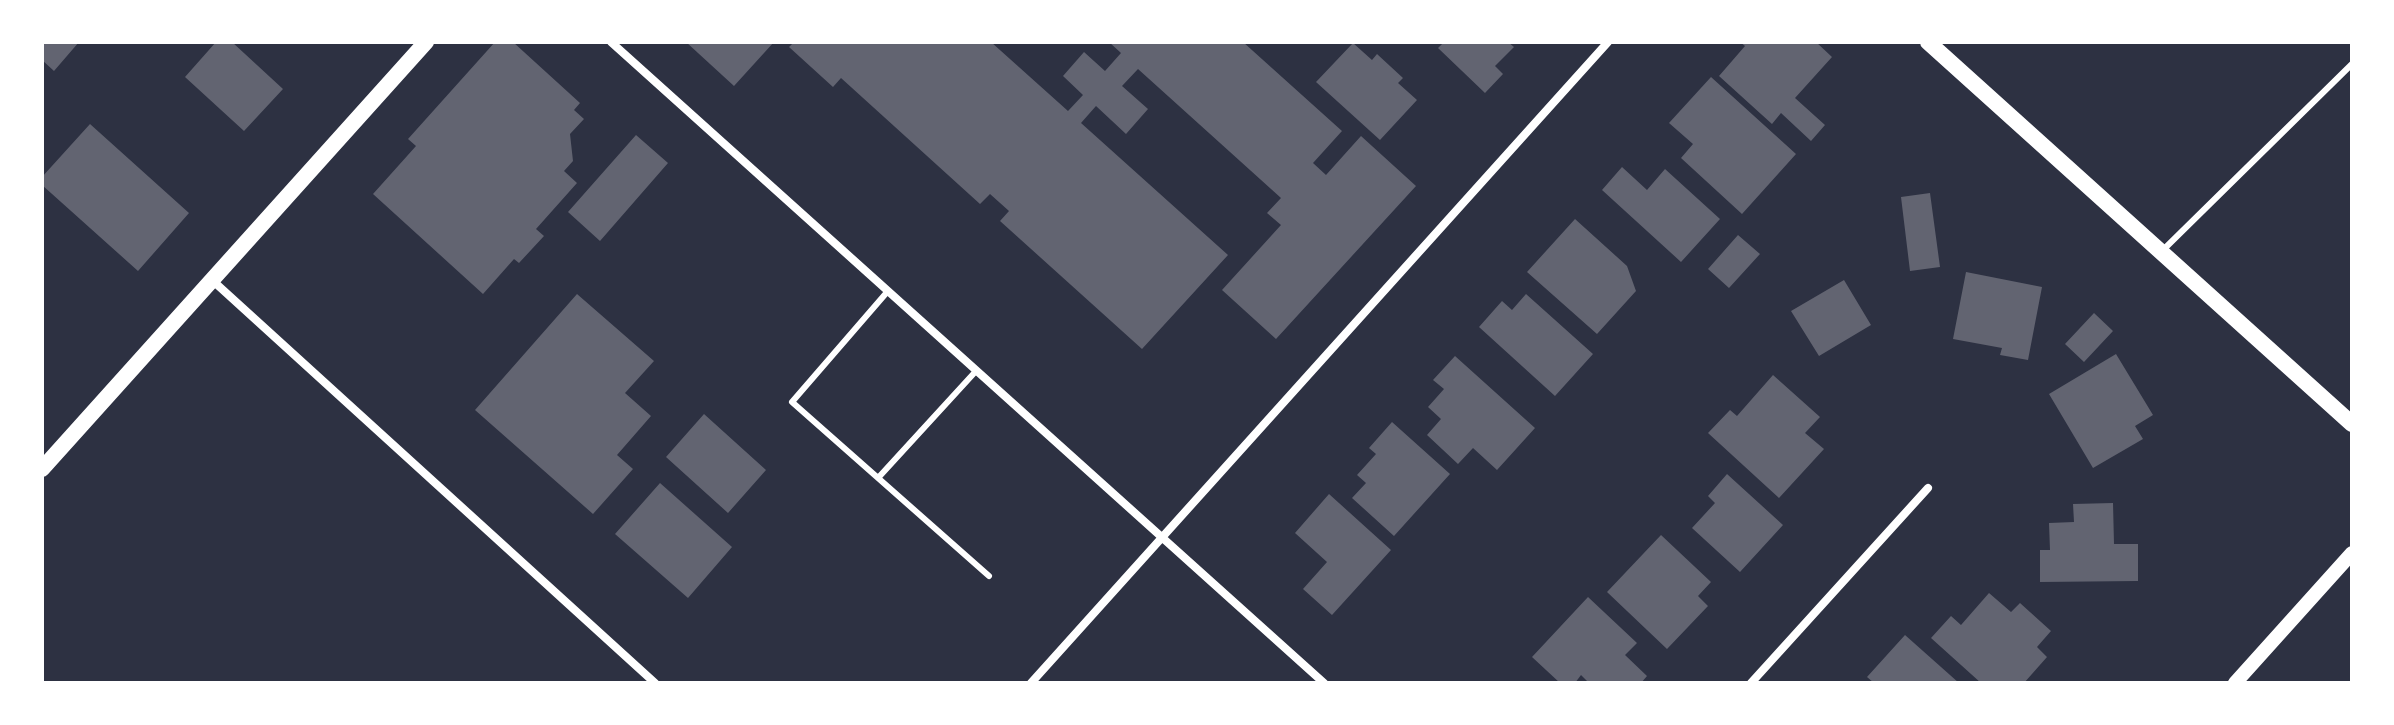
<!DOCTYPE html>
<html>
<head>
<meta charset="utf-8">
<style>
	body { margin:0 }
	#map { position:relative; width:2394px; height:725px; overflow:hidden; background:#2d3142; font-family:Montserrat,sans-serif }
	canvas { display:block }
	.frame { position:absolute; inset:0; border:44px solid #fff; pointer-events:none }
</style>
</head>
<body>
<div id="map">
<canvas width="2394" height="725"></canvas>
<div class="frame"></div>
</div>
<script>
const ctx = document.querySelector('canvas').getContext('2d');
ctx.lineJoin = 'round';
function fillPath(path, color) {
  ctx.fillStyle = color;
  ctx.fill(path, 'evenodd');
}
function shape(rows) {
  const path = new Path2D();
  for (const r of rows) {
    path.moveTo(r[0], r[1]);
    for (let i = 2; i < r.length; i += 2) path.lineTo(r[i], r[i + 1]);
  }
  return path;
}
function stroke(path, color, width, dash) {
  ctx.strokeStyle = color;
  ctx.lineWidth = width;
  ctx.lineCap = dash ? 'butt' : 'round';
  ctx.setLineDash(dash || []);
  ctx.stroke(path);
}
fillPath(shape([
	[42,42,79,42,54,71,42,60],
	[216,42,232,42,283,89,244,131,185,77],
	[495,42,513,42,580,103,574,110,584,119,570,134,573,161,564,171,577,183,536,229,544,236,519,263,514,259,483,294,373,194,416,146,408,139],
	[686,42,774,42,734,86],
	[794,42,991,42,1068,111,1083,95,1063,76,1084,52,1105,71,1121,53,1109,42,1243,42,1342,131,1313,163,1326,175,1361,136,1416,186,1276,339,1222,290,1281,225,1267,213,1281,198,1138,69,1122,86,1148,109,1126,134,1096,106,1081,123,1228,255,1142,349,1000,221,1009,211,990,194,980,204,841,78,833,87,789,47],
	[1444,42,1508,42,1514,47,1495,66,1503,74,1485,93,1438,48],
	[1740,42,1816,42,1832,57,1795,98,1825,125,1811,141,1781,113,1772,124,1719,76,1745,46],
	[1353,43,1372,60,1377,54,1403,78,1398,83,1417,100,1380,140,1316,82],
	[1711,77,1796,154,1742,214,1681,158,1693,144,1669,123],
	[90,124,189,213,138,271,42,185,42,177],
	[636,135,668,163,600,241,568,212],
	[1622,167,1647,190,1665,169,1720,219,1681,262,1602,190],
	[1930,193,1940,267,1910,271,1901,197],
	[1575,219,1627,266,1636,291,1597,334,1527,272],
	[1738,235,1760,254,1729,288,1708,269],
	[1966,272,2042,287,2028,360,2000,355,2002,348,1953,339],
	[1844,280,1871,325,1819,356,1791,311],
	[577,294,654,361,625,393,651,416,617,455,633,469,593,514,475,410],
	[1526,294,1593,354,1555,396,1479,327,1502,301,1512,310],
	[2094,313,2113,331,2084,362,2065,344],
	[2116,354,2153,415,2135,426,2143,439,2093,468,2049,394],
	[1455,356,1535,428,1497,470,1473,448,1458,464,1427,435,1441,419,1428,407,1444,389,1433,380],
	[1773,375,1820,417,1805,433,1824,449,1779,498,1708,433,1730,410,1737,416],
	[704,414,766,470,728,513,666,457],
	[1392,422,1450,474,1394,536,1352,498,1366,483,1357,475,1376,454,1369,448],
	[1727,474,1783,525,1740,572,1692,528,1715,503,1708,496],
	[660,483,732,547,688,598,615,534],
	[1329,494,1391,550,1332,615,1303,589,1327,562,1295,533],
	[2113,503,2114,544,2138,544,2138,581,2040,582,2040,550,2050,550,2049,523,2074,522,2073,504],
	[1661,535,1711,582,1698,596,1708,606,1667,649,1607,592],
	[1989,593,2011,612,2020,603,2051,631,2037,647,2047,657,2024,683,1981,683,1931,638,1951,616,1961,625],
	[1588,597,1637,643,1625,655,1647,676,1641,683,1589,683,1581,675,1575,683,1560,683,1532,657],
	[1905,635,1959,683,1874,683,1867,677]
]), '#626471');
stroke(shape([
	[2161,252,2352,64],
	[888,291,792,402,989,576],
	[878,478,976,371]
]), '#fff', 6);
stroke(shape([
	[611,42,1324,683],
	[212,280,655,683],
	[1031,683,1608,42],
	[1751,683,1928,488]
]), '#fff', 8);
stroke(shape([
	[2235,683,2352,553]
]), '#fff', 14);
stroke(shape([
	[1928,42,2352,424],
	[42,469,426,42]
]), '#fff', 16);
</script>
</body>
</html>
